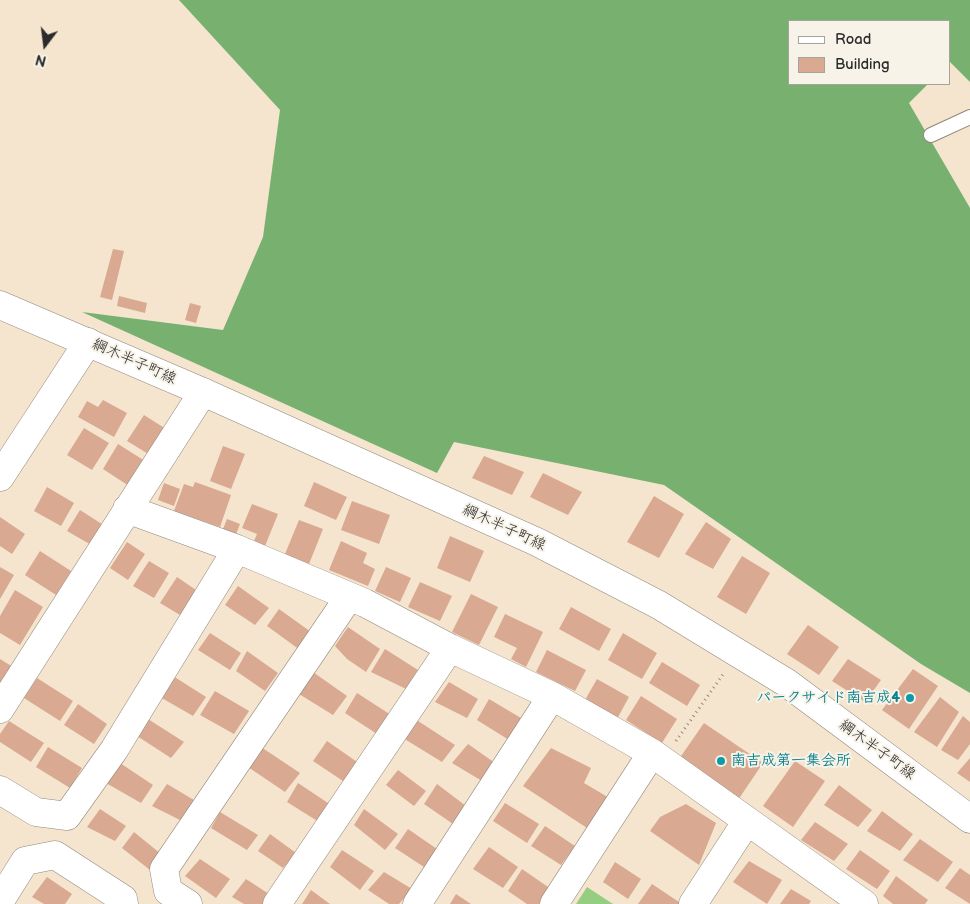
<!DOCTYPE html>
<html>
<head>
<meta charset="utf-8">
<style>
	body { margin:0 }
	#map { position:relative; width:970px; height:904px; overflow:hidden; background:#f5e5ce; font-family:"Balsamiq Sans",sans-serif }
	canvas { display:block }
	.legend { position:absolute; left:788px; top:20px; width:162px; height:65px; box-sizing:border-box; background:#f7f3e8; border:1px solid #a5a39c; margin:0; padding:6px 9px; list-style:none; font-size:15px; color:#2b2b2b }
	.legend li { display:flex; align-items:center; gap:10px; height:25px }
	.legend b { width:25px; border:1px solid #a5a39c }
	.north { position:absolute; left:20px; top:20px; width:50px; height:50px; -webkit-text-stroke:4px #f7f3e8; paint-order:stroke; rotate:195deg; font-size:14px; font-weight:700; line-height:20px; text-align:center; color:#2b2b2b }
	.north::after { content:''; display:block; margin:auto; width:18px; height:22px; background:#2b2b2b; clip-path:polygon(50% 0,100% 100%,50% 72%,0 100%) }
</style>
</head>
<body>
<div id="map">
<canvas width="970" height="904"></canvas>
<ul class="legend">
<li><b style="height:6px;background:#fff"></b>Road</li>
<li><b style="height:14px;background:#d9a992"></b>Building</li>
</ul>
<div class="north">N</div>
</div>
<script>
const ctx = document.querySelector('canvas').getContext('2d');
ctx.lineJoin = 'round';
function fillPath(path, color) {
  ctx.fillStyle = color;
  ctx.fill(path, 'evenodd');
}
function shape(rows) {
  const path = new Path2D();
  for (const r of rows) {
    path.moveTo(r[0], r[1]);
    for (let i = 2; i < r.length; i += 2) path.lineTo(r[i], r[i + 1]);
  }
  return path;
}
function stroke(path, color, width, dash) {
  ctx.strokeStyle = color;
  ctx.lineWidth = width;
  ctx.lineCap = dash ? 'butt' : 'round';
  ctx.setLineDash(dash || []);
  ctx.stroke(path);
}
function drawText(font, color, halo, rows, align = 'center') {
  ctx.font = font + ' "Balsamiq Sans","Klee One",sans-serif';
  ctx.lineWidth = 4;
  ctx.setLineDash([]);
  ctx.textBaseline = 'middle';
  ctx.strokeStyle = halo;
  ctx.fillStyle = color;
  for (const [text, x, y, turn = 0] of rows) {
    ctx.save();
    ctx.translate(x, y);
    ctx.rotate((+turn || 0) * Math.PI / 180);
    ctx.textAlign = isNaN(turn) ? turn : align;
    if (halo) ctx.strokeText(text, 0, 0);
    ctx.fillText(text, 0, 0);
    ctx.restore();
  }
}
fillPath(shape([
	[587,887,613,904,576,904]
]), '#95ce81');
fillPath(shape([
	[179,0,970,0,970,82,950,62,949,63,949,21,789,21,789,84,928,84,909,103,970,208,970,693,921,664,664,485,454,442,437,473,82,312,223,330,263,237,280,110]
]), '#78b16f');
fillPath(shape([
	[113,249,124,251,112,300,100,297],
	[119,296,147,303,145,313,117,306],
	[190,303,201,306,196,323,185,320],
	[103,400,127,413,114,437,78,417,87,401,98,407],
	[144,415,166,429,150,455,127,441],
	[84,428,109,443,92,470,67,455],
	[118,444,145,461,129,486,103,469],
	[223,446,245,454,231,489,210,481],
	[484,456,524,472,512,495,472,478],
	[543,473,582,492,568,515,530,497],
	[195,482,231,495,220,527,174,511,184,484,193,487],
	[314,482,347,497,336,520,304,506],
	[164,483,180,489,174,506,158,500],
	[47,487,74,503,61,526,34,511],
	[654,496,684,514,659,558,627,542],
	[352,501,390,515,379,544,341,530],
	[252,504,278,514,265,546,254,541,257,534,242,528],
	[80,510,105,526,93,546,67,531],
	[0,517,25,534,12,554,0,546],
	[227,519,240,524,234,539,221,534],
	[299,520,323,529,309,564,285,554],
	[706,522,731,539,713,569,685,554],
	[450,536,484,551,470,582,437,568],
	[341,541,367,553,363,563,375,569,368,586,329,570],
	[127,542,145,554,128,580,110,568],
	[40,551,71,571,56,595,25,575],
	[742,556,770,573,746,614,717,597],
	[149,561,169,573,154,598,133,586],
	[0,567,14,575,0,599],
	[386,567,411,578,400,602,375,591],
	[177,577,196,590,180,615,160,603],
	[420,582,452,596,440,621,408,607],
	[238,586,269,608,255,625,225,605],
	[15,590,43,607,20,645,0,633,0,616],
	[471,594,498,607,479,645,452,632],
	[571,607,611,629,599,651,559,629],
	[279,609,311,632,300,650,267,626],
	[505,614,543,632,526,667,511,659,517,648,494,637],
	[808,625,839,647,819,675,787,654],
	[348,627,380,649,366,672,347,659,335,646],
	[210,633,241,653,230,670,198,650],
	[623,633,657,653,642,679,608,660],
	[385,649,418,670,406,689,371,672],
	[547,650,586,670,575,691,536,672],
	[247,651,278,673,265,691,236,671],
	[0,659,13,667,0,688],
	[848,659,881,680,865,702,832,681],
	[662,662,700,685,687,706,649,683],
	[913,669,938,686,909,729,882,710],
	[313,672,347,696,333,715,299,694],
	[173,676,206,697,193,716,160,697],
	[37,678,73,701,60,721,24,698],
	[597,679,629,697,617,719,585,700],
	[449,682,478,699,467,718,435,702],
	[215,691,249,711,234,734,200,715],
	[357,693,391,715,377,734,345,713],
	[641,696,677,719,662,743,626,720],
	[940,697,959,712,937,747,914,732],
	[489,699,521,718,509,740,477,720],
	[78,704,107,724,94,744,64,725],
	[963,716,970,722,970,744,958,760,941,750],
	[148,719,184,742,171,758,137,736],
	[415,719,455,745,442,762,403,738],
	[9,721,44,743,31,762,0,742,0,734],
	[704,723,763,763,738,800,679,759],
	[327,741,360,764,346,783,313,761],
	[468,744,495,763,482,781,452,763],
	[48,747,82,768,70,788,36,767],
	[261,747,300,773,285,792,248,767],
	[551,748,591,768,584,783,611,799,587,828,523,786],
	[970,758,970,782,957,773],
	[795,761,825,781,793,827,763,806],
	[120,763,153,785,141,803,106,783],
	[398,770,426,791,414,806,386,785],
	[298,783,331,805,319,822,287,802],
	[167,784,199,803,184,822,152,806],
	[437,784,466,806,453,824,424,804],
	[839,785,872,810,858,827,824,805],
	[505,803,539,824,527,843,493,821],
	[686,804,716,823,699,865,650,831,660,817],
	[100,809,126,826,115,841,87,827],
	[364,809,398,834,385,850,354,825],
	[882,811,913,834,900,851,867,831],
	[220,812,258,835,247,850,211,828],
	[815,822,848,844,834,861,801,840],
	[545,826,575,846,561,865,531,846],
	[408,829,437,849,424,867,395,848],
	[134,832,161,854,150,870,122,848],
	[270,834,296,853,283,868,258,851],
	[920,839,953,862,938,882,903,860],
	[489,847,518,867,503,888,473,869],
	[342,850,374,871,360,890,330,867],
	[860,850,890,871,877,889,846,869],
	[200,859,230,879,216,898,185,876],
	[749,861,782,880,767,904,733,882],
	[615,862,641,879,628,899,603,882],
	[960,868,970,875,970,904,945,888],
	[522,869,551,889,539,904,527,904,508,891],
	[384,872,412,889,399,904,389,904,368,890],
	[896,876,928,900,925,904,893,904,883,896],
	[47,877,72,894,65,904,44,904,32,897],
	[246,879,272,896,266,904,244,904,232,897],
	[652,884,682,904,638,904],
	[791,889,811,901,809,904,780,904],
	[311,890,330,904,302,904],
	[456,894,471,904,450,904]
]), '#d9a992');
const service = shape([
	[931,135,970,117]
]);
const minor = shape([
	[0,477,88,342],
	[127,509,237,549,365,603,450,648,552,696,652,753,864,904],
	[0,709,203,392],
	[0,790,36,812,67,816,114,750,237,549],
	[0,901,25,861,55,855,123,899,124,904],
	[188,904,168,891,164,869,349,597],
	[277,904,450,648],
	[417,904,552,696],
	[554,904,652,753],
	[693,904,747,821]
]);
const tertiary = shape([
	[0,305,203,392,537,542,659,605,787,683,970,819]
]);
stroke(service, '#90887c', 16);
stroke(minor, '#90887c', 29);
stroke(tertiary, '#90887c', 29);
stroke(shape([
	[676,741,724,673]
]), '#90887c', 3, [1, 4]);
stroke(service, '#fff', 14);
stroke(minor, '#fff', 28);
stroke(tertiary, '#fff', 28);
for (const [x, y, r, color] of [
	[910,698,5,"#0f9aa8"],
	[721,761,5,"#0f9aa8"]
]) {
  const dot = new Path2D();
  dot.arc(x, y, r, 0, 2 * Math.PI);
  ctx.fillStyle = color;
  ctx.fill(dot);
  stroke(dot, '#f7f3e8', 2);
}
drawText('15px', '#2b2b2b', '#f7f3e8', [
	["綱木半子町線",134,362,24],
	["綱木半子町線",504,528,25],
	["綱木半子町線",877,750,36]
]);
drawText('bold 15px', '#0d838f', '#f7f3e8', [
	["パークサイド南吉成4",900,698],
	["南吉成第一集会所",731,761,"left"]
], 'right');
</script>
</body>
</html>
